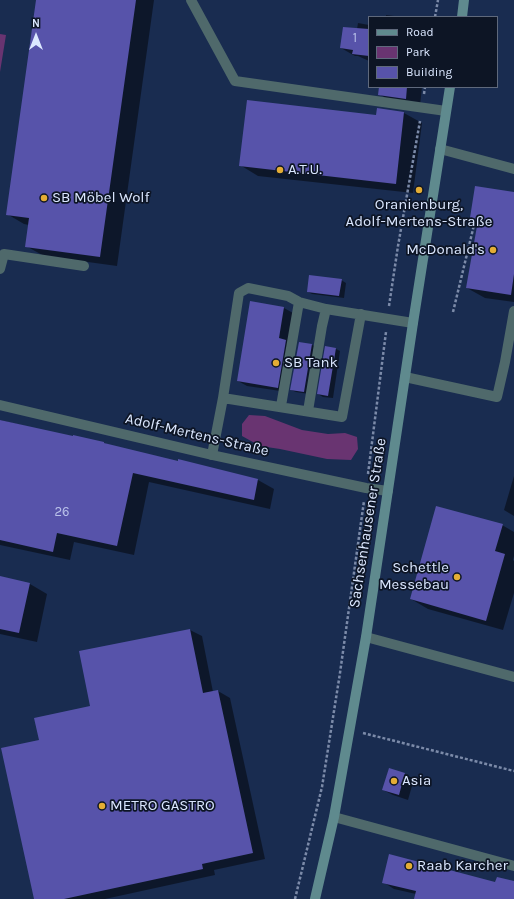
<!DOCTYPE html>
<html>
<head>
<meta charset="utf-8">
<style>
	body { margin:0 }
	#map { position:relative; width:514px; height:899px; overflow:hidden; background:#192c50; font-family:Karla,sans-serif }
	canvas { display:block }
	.legend { position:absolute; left:368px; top:16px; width:130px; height:72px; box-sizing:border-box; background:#0d1525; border:1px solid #5f697c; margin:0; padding:5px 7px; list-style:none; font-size:12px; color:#dbe7ff }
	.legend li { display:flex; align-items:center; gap:8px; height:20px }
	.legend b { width:20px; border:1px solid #5f697c }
	.north { position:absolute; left:16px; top:16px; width:40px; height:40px; -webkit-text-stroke:3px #0d1525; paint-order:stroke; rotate:0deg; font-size:11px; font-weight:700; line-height:16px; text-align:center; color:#dbe7ff }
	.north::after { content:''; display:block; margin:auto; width:14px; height:18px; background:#dbe7ff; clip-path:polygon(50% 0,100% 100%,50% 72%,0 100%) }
</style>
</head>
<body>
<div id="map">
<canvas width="514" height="899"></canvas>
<ul class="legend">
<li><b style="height:5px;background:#5f8a8e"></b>Road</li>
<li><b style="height:11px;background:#693471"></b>Park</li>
<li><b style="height:11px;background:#5753aa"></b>Building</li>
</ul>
<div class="north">N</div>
</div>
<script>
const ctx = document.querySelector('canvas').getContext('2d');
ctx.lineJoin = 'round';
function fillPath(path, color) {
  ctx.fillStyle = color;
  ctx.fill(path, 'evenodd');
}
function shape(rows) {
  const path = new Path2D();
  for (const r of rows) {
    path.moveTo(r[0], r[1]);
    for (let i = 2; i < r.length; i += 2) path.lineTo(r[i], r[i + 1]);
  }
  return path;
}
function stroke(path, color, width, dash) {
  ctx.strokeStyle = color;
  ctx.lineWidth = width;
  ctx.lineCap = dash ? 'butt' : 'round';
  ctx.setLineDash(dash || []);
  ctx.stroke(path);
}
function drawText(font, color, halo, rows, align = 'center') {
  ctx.font = font + ' Karla,sans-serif';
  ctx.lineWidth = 3.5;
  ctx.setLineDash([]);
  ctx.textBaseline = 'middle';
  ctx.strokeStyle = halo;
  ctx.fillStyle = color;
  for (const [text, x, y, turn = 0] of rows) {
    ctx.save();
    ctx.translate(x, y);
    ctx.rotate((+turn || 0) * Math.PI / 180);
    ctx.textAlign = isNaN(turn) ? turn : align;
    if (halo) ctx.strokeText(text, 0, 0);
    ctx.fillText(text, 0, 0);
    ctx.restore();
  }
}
fillPath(shape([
	[0,34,6,35,0,72],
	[249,415,265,416,302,430,328,434,345,433,357,437,358,449,351,460,327,459,280,449,260,446,242,436,242,424]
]), '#693471');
fillPath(shape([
	[37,0,154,0,117,266,44,256,26,246,29,225,24,224,7,214],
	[386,15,402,17,386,17],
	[358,23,369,25,369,61,358,56,355,56,341,48,357,29],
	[380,87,422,87,420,106,393,102,379,94],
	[377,109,404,113,422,123,413,193,258,176,240,165,377,116],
	[514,193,514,302,485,298,467,288,477,228,470,224],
	[341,280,346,283,344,298,312,294,308,292],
	[284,308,293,313,287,392,247,386,238,381],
	[300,343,312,345,317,347,309,394,296,392,291,390],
	[326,347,336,349,340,351,333,398,323,397,318,394],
	[0,420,74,438,74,436,104,443,109,445,179,462,179,461,258,480,274,489,270,509,149,482,134,555,74,542,70,560,0,545],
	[514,476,514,516,504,510],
	[502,525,514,532,514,556,513,560,514,561,514,593,503,630,428,609,411,599],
	[0,577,30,584,47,594,37,642,0,634],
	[190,630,202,636,213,692,218,691,230,698,265,859,214,870,215,875,105,899,35,899,40,740,92,706,81,652],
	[389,769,405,774,414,779,408,800,393,795,383,790],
	[383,882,496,883,514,883,514,899,415,899,416,894,394,889]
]), '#0007');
fillPath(shape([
	[36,0,136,0,100,257,25,247,29,218,6,215],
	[343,27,369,29,369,56,352,54,353,50,340,48],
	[379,87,407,87,406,99,378,95],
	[247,100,376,115,377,108,404,112,396,184,239,166],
	[475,186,514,192,514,274,511,295,466,288,477,226,469,224],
	[309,275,342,279,339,296,307,292],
	[250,301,284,307,279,338,286,340,278,388,237,381],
	[299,342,312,344,304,392,290,390],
	[325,346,336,348,328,396,317,394],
	[0,420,73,436,73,435,104,442,104,443,178,461,178,459,258,479,254,500,133,473,117,546,57,533,53,552,0,540],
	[436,506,503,524,495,551,505,554,486,621,410,599],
	[0,576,30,583,19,633,0,629],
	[190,629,203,693,218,690,253,853,202,864,203,869,64,899,34,899,1,748,39,740,34,718,90,706,79,651],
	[389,768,405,773,399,795,382,790],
	[389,854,495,882,497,877,514,881,514,899,414,899,416,891,382,883]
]), '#5753aa');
stroke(shape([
	[435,17,438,0],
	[424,94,425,87],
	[389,306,398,246,420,121],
	[453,312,474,225],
	[368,474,386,332],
	[363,733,514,771],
	[295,899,322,787,340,673,364,501]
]), '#7c8ba9', 2.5, [3, 2]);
stroke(shape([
	[191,0,235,81,446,111],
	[440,149,514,169],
	[0,269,4,254,84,266],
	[405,377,497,397,505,362,514,311],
	[223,398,239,293,248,288,288,296,299,302,326,309,413,323],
	[281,406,299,302],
	[308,411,322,326,326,309],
	[212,455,223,398,342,417,361,314],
	[366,637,514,677],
	[334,817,514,866]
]), '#4f696b', 10);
stroke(shape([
	[0,405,212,455,366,488,388,491]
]), '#4f696b', 10);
stroke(shape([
	[462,17,464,0],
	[315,899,334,817,366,637,413,323,450,87]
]), '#5f8a8e', 10);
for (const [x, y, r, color] of [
	[280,170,4,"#e4ad35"],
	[419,190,4,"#e4ad35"],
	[44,198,4,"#e4ad35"],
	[493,250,4,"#e4ad35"],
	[276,363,4,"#e4ad35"],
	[457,577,4,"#e4ad35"],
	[394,781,4,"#e4ad35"],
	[102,806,4,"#e4ad35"],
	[409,866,4,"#e4ad35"]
]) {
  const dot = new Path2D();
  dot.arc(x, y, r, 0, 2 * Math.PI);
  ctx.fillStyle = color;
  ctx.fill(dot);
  stroke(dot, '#0d1525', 1.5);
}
drawText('13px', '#bac2ea', null, [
	["1",355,38],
	["26",62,512]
]);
drawText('15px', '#dbe7ff', '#0d1525', [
	["A.T.U.",288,170],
	["SB Möbel Wolf",52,198],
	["Oranienburg,",419,205,"center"],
	["Adolf-Mertens-Straße",419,222,"center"],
	["McDonald's",485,250,"right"],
	["SB Tank",284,363],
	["Schettle",449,568,"right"],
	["Messebau",449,585,"right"],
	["Asia",402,781],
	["METRO GASTRO",110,806],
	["Raab Karcher",417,866]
], 'left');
drawText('15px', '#dbe7ff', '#0d1525', [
	["Adolf-Mertens-Straße",197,435,13],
	["Sachsenhausener Straße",368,523,-81]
]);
</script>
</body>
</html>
